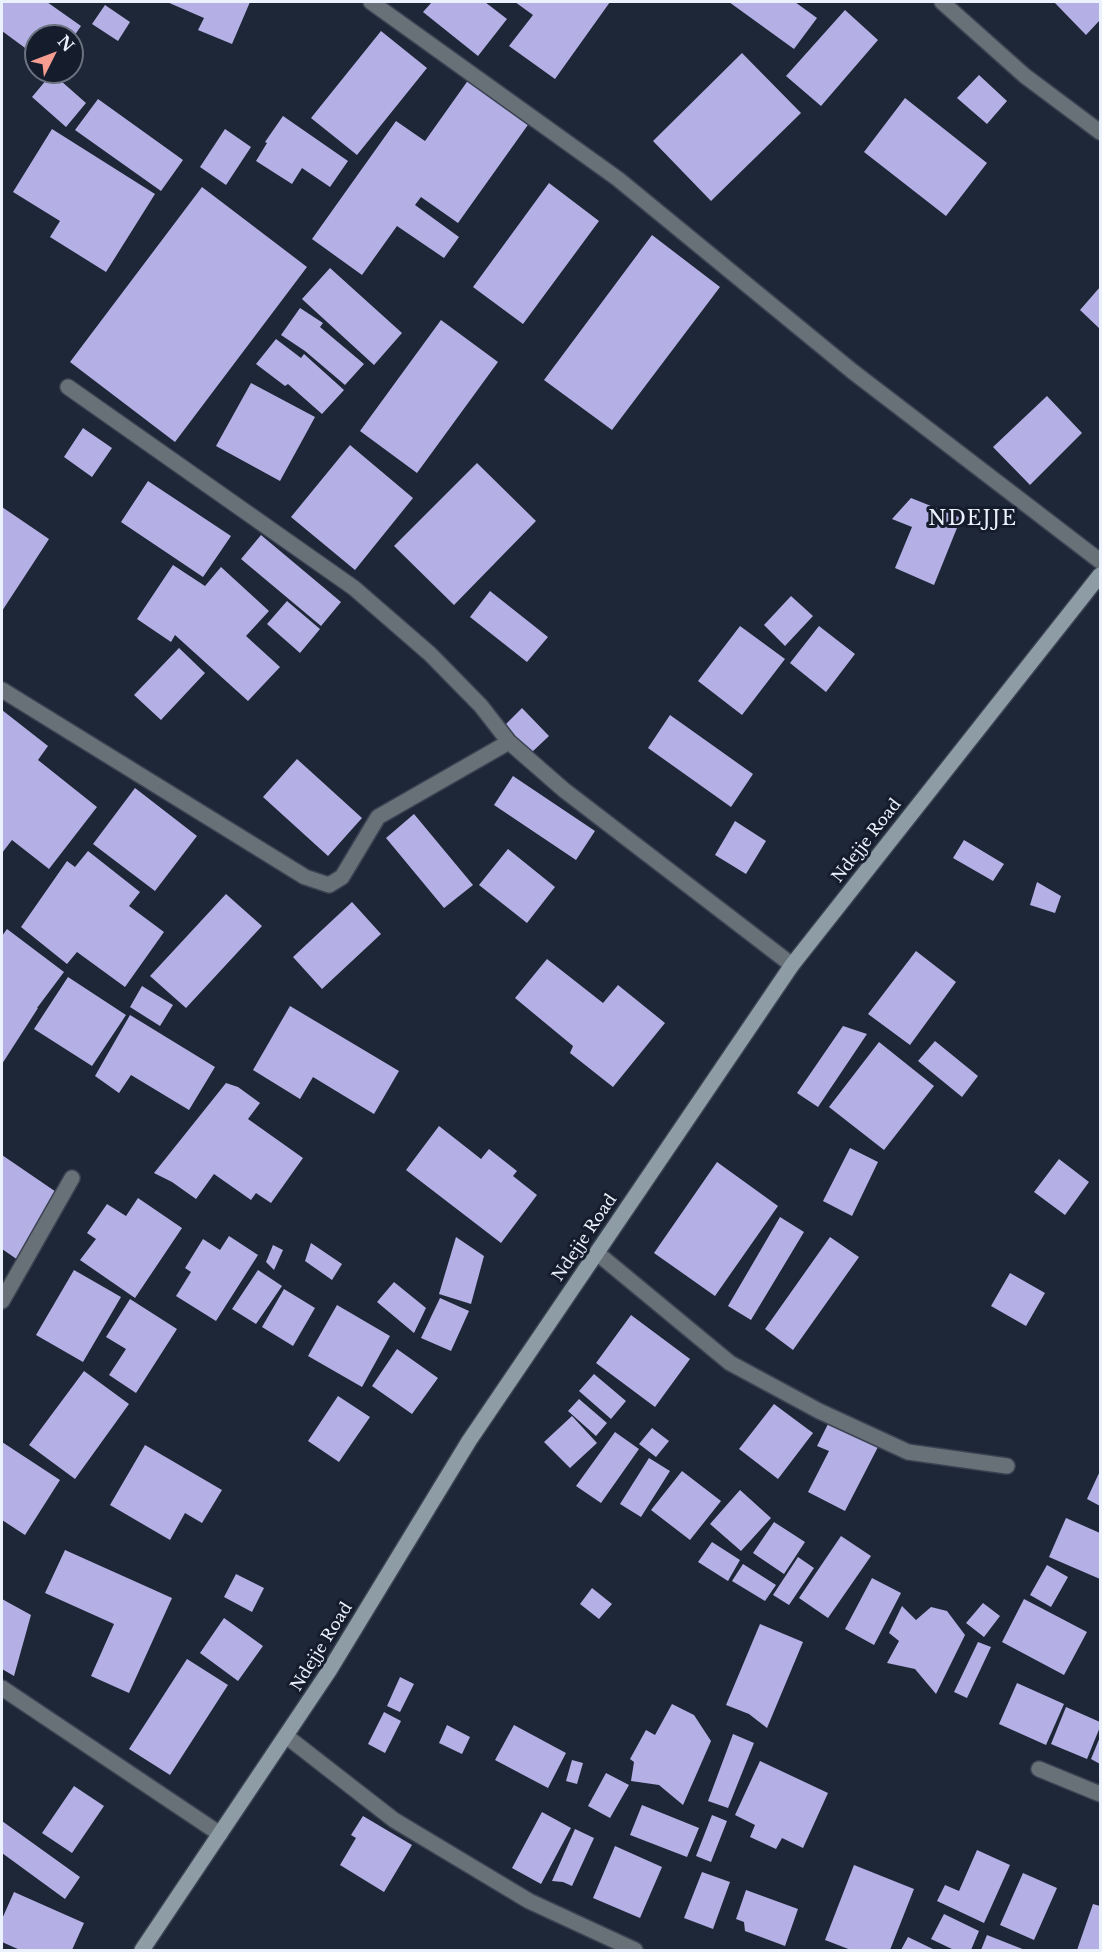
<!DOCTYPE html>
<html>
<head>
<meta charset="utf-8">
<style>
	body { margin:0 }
	#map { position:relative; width:1102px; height:1952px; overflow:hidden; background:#1e2737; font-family:"Libre Baskerville",serif }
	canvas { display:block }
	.frame { position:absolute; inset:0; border:3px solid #ecf2fd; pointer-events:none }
	.north { position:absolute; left:24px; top:24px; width:60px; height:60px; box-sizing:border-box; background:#151d2d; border:2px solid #6b7280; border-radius:50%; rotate:48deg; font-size:16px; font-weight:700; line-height:24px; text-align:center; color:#ecf2fd }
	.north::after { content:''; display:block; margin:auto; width:21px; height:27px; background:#f59d90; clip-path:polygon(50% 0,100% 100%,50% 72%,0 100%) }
</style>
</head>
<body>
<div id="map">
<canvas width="1102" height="1952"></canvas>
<div class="frame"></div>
<div class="north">N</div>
</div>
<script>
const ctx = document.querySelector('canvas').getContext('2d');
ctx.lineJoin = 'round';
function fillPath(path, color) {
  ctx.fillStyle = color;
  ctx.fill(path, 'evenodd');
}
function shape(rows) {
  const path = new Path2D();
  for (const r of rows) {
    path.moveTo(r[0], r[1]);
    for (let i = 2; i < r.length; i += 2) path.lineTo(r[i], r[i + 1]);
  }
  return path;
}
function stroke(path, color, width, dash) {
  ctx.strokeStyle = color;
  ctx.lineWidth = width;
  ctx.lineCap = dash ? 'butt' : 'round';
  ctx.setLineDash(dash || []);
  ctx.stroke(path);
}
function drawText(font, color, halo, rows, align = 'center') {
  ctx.font = font + ' "Libre Baskerville",serif';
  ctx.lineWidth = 6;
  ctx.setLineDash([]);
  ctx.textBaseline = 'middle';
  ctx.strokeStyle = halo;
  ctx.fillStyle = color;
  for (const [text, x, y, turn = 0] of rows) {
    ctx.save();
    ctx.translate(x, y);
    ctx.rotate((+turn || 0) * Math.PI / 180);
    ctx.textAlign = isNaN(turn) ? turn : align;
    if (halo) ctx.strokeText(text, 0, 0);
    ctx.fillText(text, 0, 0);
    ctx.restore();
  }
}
fillPath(shape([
	[2,2,47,2,81,26,72,39,72,36,36,36,36,56,2,31],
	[167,2,250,2,232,44,198,30,204,18],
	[432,2,485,2,507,19,478,56,423,12],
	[515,2,610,2,555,79,509,46,533,15],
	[729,2,795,2,817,18,794,49],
	[1054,2,1100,2,1100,20,1086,35],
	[105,5,130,22,118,41,92,24],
	[845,10,878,40,821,106,786,76],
	[381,31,427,68,357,155,311,118],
	[742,53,801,113,711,201,653,141],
	[52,73,86,103,66,127,32,97],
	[979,75,1007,101,987,124,957,98],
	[469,79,530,122,458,223,421,197,415,205,459,237,444,258,397,226,362,275,312,239,396,121,425,141],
	[905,98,987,163,946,216,864,152],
	[98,99,183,160,161,191,75,130],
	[283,116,348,161,330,187,302,168,292,184,256,161,267,143,265,142],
	[52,129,155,194,106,272,50,237,60,221,13,192],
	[225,129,251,147,226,185,200,167],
	[549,183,599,221,523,324,473,287],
	[202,187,307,267,175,442,70,362],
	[652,235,720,287,612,430,544,380],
	[330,268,402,333,374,365,302,299],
	[1100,287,1100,329,1080,310],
	[300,308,323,323,320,327,364,364,345,385,305,351,281,335],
	[441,320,498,362,417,473,360,431],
	[276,339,301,358,304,354,344,390,322,414,288,384,285,386,256,364],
	[251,383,315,417,280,481,216,446],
	[1047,396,1082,433,1030,485,993,447],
	[83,428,112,448,92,477,64,457],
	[350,445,413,498,355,570,291,517],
	[477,463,536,521,454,605,394,546],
	[148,481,231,536,203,577,121,522],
	[911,498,961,518,934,585,895,568,912,527,892,519],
	[2,507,49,539,2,611],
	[261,535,341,602,321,626,241,559],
	[173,565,205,586,221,567,269,611,246,636,280,667,248,701,175,635,171,642,137,619],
	[490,591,548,637,527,662,470,617],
	[791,596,813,616,785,646,764,625],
	[287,601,320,629,300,653,267,624],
	[740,626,785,659,742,715,698,681],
	[819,626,855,654,826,692,790,663],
	[179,648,205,673,161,720,134,695],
	[522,708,549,736,531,753,505,725],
	[2,710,48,746,38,760,97,807,49,869,12,840,2,853],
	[670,715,753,774,731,807,648,748],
	[297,759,362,818,328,856,263,797],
	[513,776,595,831,576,860,494,805],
	[135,788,197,836,155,891,93,844],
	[414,814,473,885,444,908,386,838],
	[735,821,766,841,746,874,715,855],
	[964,840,1004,864,993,881,953,858],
	[508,849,555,887,527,923,479,885],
	[88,851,140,892,129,906,164,932,125,987,77,952,67,964,21,927,67,861,75,867],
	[1037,882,1061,896,1055,913,1030,905],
	[226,894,262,926,186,1008,150,976],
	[352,902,381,934,322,989,293,957],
	[7,929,64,972,37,1008,38,1008,2,1064,2,936],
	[916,951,956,982,910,1045,868,1014],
	[547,959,603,1003,618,985,665,1023,613,1087,570,1053,573,1046,515,998],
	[68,977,126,1015,92,1066,34,1029],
	[142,986,173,1005,160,1026,130,1007],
	[290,1006,399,1071,374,1114,313,1077,300,1099,253,1070],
	[130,1015,215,1067,189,1110,131,1075,119,1093,95,1076],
	[843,1026,867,1034,818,1107,797,1093],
	[935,1041,978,1076,962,1097,918,1061],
	[879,1042,934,1086,884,1150,829,1107],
	[226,1083,238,1087,260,1103,248,1119,303,1158,271,1203,256,1193,251,1200,214,1174,196,1199,172,1182,154,1173],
	[439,1126,481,1159,489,1149,517,1171,513,1176,537,1195,501,1243,406,1170],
	[850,1148,878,1162,852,1216,823,1201],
	[2,1155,62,1196,18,1260,2,1249],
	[1059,1159,1089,1182,1065,1215,1034,1192],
	[717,1162,778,1206,715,1296,654,1253],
	[138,1198,182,1228,135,1298,80,1260,96,1239,87,1233,107,1204,126,1216],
	[780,1217,804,1232,751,1320,728,1306],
	[229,1236,258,1255,216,1321,176,1296,191,1272,185,1268,203,1239,220,1250],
	[456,1237,484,1256,471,1304,439,1294],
	[830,1237,859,1257,793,1350,765,1329],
	[311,1243,342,1264,332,1280,305,1261],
	[273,1245,283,1250,274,1270,266,1262],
	[74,1270,121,1297,83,1362,36,1335],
	[258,1270,282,1286,256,1324,232,1309],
	[1010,1273,1045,1293,1026,1326,991,1306],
	[394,1282,426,1308,414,1333,377,1302],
	[284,1289,315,1308,293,1346,262,1327],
	[440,1298,469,1311,451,1351,421,1338],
	[130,1299,177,1329,136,1393,109,1375,126,1349,106,1337],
	[337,1305,390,1336,362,1387,308,1356],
	[631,1315,690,1359,655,1407,596,1363],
	[397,1349,438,1378,412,1414,372,1386],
	[84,1371,129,1404,75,1479,29,1445],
	[594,1374,626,1401,611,1419,579,1391],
	[338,1396,370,1417,339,1462,308,1441],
	[579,1399,607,1423,596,1436,568,1411],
	[774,1404,813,1433,778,1479,739,1449],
	[572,1416,597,1443,570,1468,544,1442],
	[830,1420,879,1445,845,1511,808,1492,829,1451,817,1446],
	[652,1428,669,1441,656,1457,639,1444],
	[615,1432,639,1449,601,1503,576,1486],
	[2,1442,60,1480,25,1535,2,1520],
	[145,1445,222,1490,202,1523,185,1513,170,1540,110,1505],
	[649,1458,670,1471,641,1517,620,1504],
	[682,1471,721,1501,690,1540,651,1510],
	[1100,1471,1100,1506,1087,1499],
	[740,1490,771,1518,741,1551,710,1524],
	[1066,1518,1100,1533,1100,1579,1049,1557],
	[774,1522,805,1542,784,1574,753,1553],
	[841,1536,871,1556,828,1618,799,1598],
	[712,1542,740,1560,728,1581,698,1562],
	[65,1550,172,1598,129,1693,91,1676,114,1624,45,1593],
	[798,1557,814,1568,789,1605,773,1595],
	[743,1564,776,1585,765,1601,732,1581],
	[1047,1565,1068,1577,1051,1607,1030,1595],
	[236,1574,264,1588,252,1612,224,1597],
	[872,1578,901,1593,874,1645,845,1629],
	[592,1588,612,1604,599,1619,580,1604],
	[2,1599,31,1615,14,1676,2,1669],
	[1024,1599,1087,1632,1064,1675,1002,1642],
	[983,1603,1000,1616,984,1637,966,1623],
	[902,1606,916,1620,931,1607,947,1611,965,1635,936,1694,915,1669,887,1663,899,1641,889,1633],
	[224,1618,263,1646,238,1681,200,1653],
	[760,1624,803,1642,767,1728,749,1714,726,1705],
	[978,1642,991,1647,967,1698,954,1692],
	[187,1659,228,1685,170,1775,129,1749],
	[400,1677,414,1684,400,1712,387,1706],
	[1017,1683,1064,1704,1046,1745,999,1724],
	[672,1704,694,1715,711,1741,683,1805,659,1785,631,1781,634,1762,630,1759,646,1730,655,1735],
	[1066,1707,1100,1722,1100,1727,1087,1759,1051,1744],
	[384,1712,401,1721,385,1753,368,1744],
	[447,1725,470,1737,462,1754,439,1743],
	[514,1725,566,1753,548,1788,495,1760],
	[733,1734,754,1743,728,1808,708,1801],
	[1100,1737,1100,1764,1091,1759],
	[572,1760,583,1763,577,1784,566,1781],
	[760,1761,828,1793,803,1848,782,1838,776,1849,750,1837,755,1825,735,1815],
	[606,1773,629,1785,610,1818,588,1806],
	[74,1786,104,1806,72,1853,42,1833],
	[642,1805,699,1828,687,1857,630,1835],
	[542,1812,571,1828,541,1884,512,1868],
	[712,1815,727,1821,711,1862,696,1856],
	[363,1816,412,1845,384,1892,340,1865,356,1838,351,1835],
	[2,1821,80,1877,65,1899,2,1853],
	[575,1829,594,1838,572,1886,563,1882,552,1881],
	[615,1846,662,1867,640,1918,593,1898],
	[977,1850,1010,1865,984,1923,937,1901,945,1885,959,1891],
	[854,1865,914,1889,890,1950,851,1950,825,1940],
	[702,1872,730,1882,713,1929,684,1918],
	[1023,1873,1057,1888,1034,1940,1000,1925],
	[746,1890,798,1909,785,1946,745,1931,744,1922,736,1919],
	[14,1892,84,1923,72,1950,20,1950,2,1942,2,1919],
	[1093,1904,1100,1906,1100,1950,1077,1950],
	[944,1914,979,1931,971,1950,954,1950,931,1939],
	[987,1935,1025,1950,981,1950],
	[908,1937,935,1950,901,1950]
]), '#b4b0e6');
const street = shape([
	[371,2,618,179,852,371,1100,561],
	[942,2,1025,76,1100,132],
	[68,387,354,588,430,654,481,706,509,742,564,790,792,965],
	[2,690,305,877,329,885,342,877,378,817,509,742],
	[597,1253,730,1363,819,1411,908,1452,1007,1466],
	[2,1301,72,1178],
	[2,1688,220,1834],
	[286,1736,394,1820,529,1901,635,1950],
	[1039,1769,1100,1794]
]);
const secondary = shape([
	[142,1950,329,1671,469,1441,792,965,1100,575]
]);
stroke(street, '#3b4353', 18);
stroke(secondary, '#3b4353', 18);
stroke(street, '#687178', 15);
stroke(secondary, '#8d9ca5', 15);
drawText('16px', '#ecf2fd', '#151d2d', [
	["Ndejje Road",867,841,-52],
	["Ndejje Road",585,1238,-56],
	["Ndejje Road",322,1647,-58]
]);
ctx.letterSpacing = '1.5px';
drawText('20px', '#ecf2fd', '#151d2d', [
	["NDEJJE",973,519]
]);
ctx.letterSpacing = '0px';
</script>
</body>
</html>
